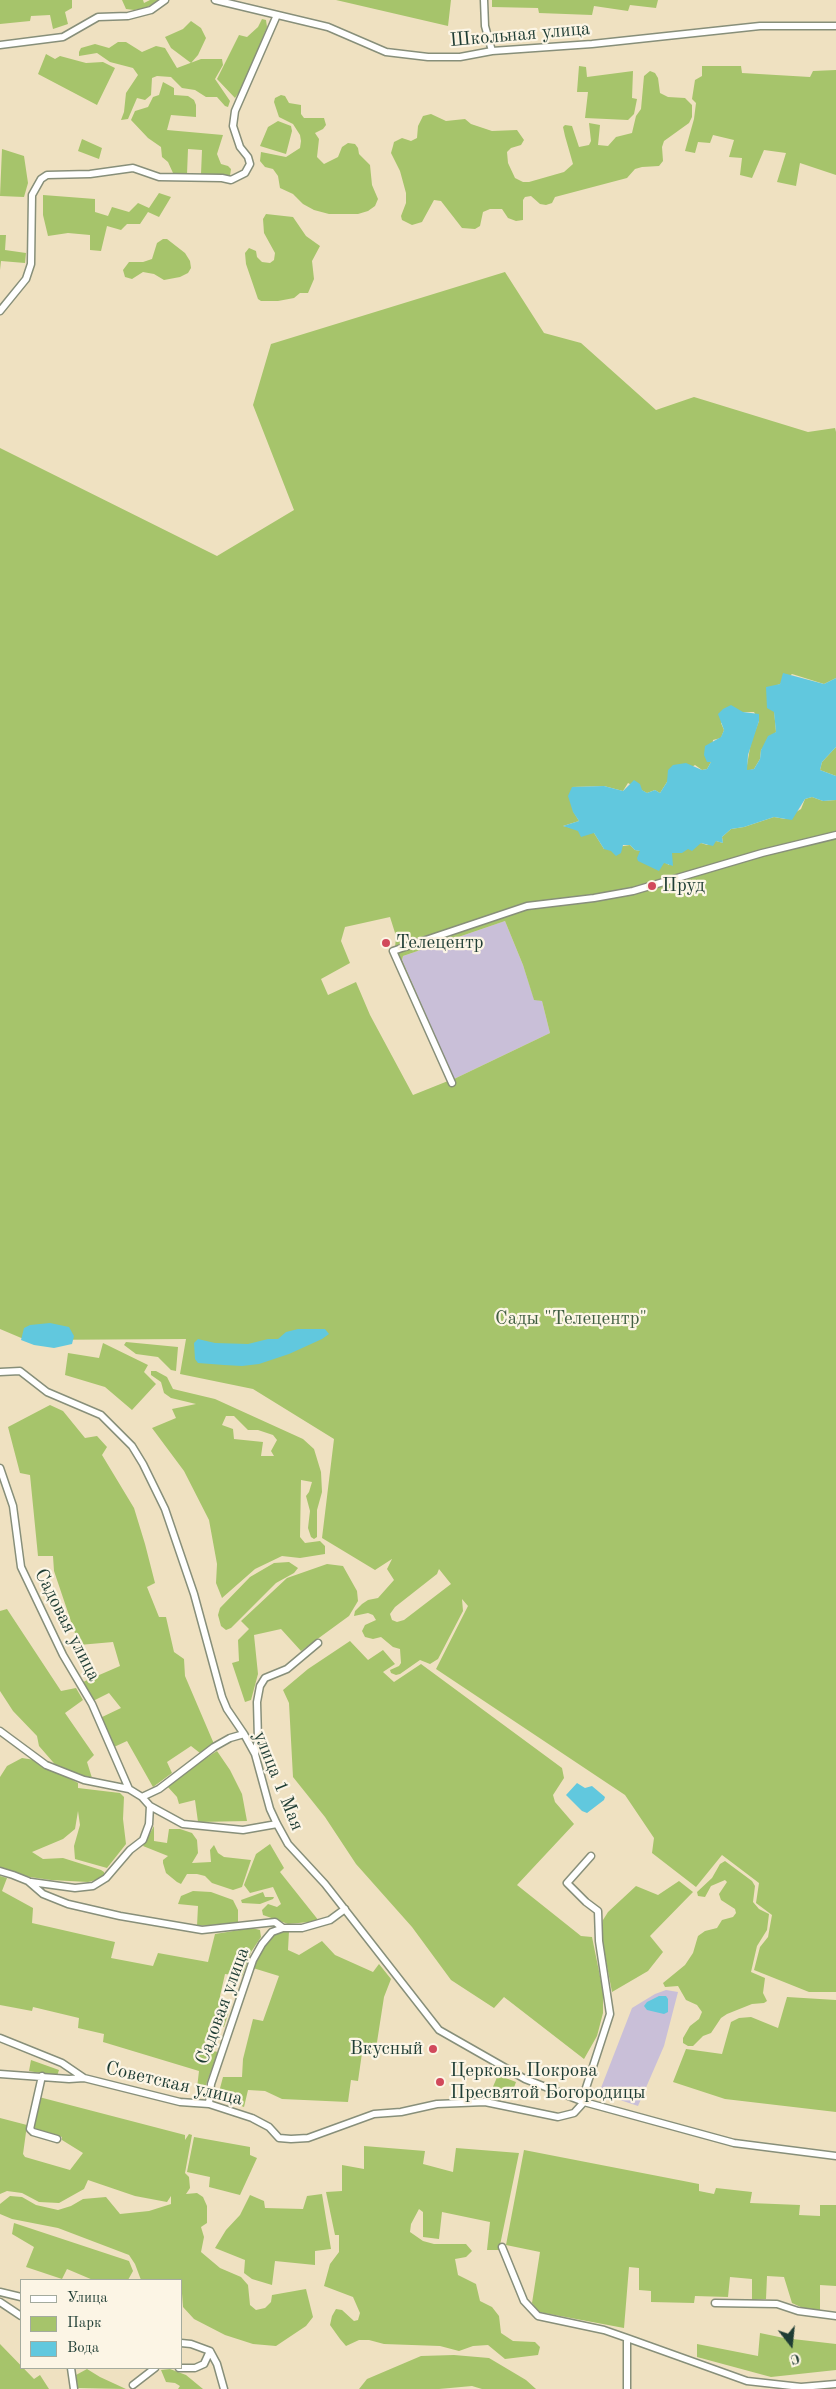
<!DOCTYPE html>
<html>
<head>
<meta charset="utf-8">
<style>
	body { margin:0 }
	#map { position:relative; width:836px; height:2389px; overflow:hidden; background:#efe1c1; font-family:"Old Standard TT",serif }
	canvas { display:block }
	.legend { position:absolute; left:20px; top:2279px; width:162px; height:90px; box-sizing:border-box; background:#fcf5e5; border:1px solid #a4ab9e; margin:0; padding:6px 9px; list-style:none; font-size:15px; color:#1f3d34 }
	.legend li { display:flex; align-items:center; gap:10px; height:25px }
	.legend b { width:25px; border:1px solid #a4ab9e }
	.north { position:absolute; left:766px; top:2319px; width:50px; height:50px; -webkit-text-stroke:4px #fcf5e5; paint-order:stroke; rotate:164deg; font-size:14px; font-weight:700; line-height:20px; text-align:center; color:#1f3d34 }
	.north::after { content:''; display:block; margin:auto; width:18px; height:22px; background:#1f3d34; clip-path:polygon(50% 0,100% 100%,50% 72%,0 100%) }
</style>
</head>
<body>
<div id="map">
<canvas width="836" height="2389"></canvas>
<ul class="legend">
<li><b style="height:6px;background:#fff"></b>Улица</li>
<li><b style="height:14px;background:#a6c46b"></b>Парк</li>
<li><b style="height:14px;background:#61c8de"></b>Вода</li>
</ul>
<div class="north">С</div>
</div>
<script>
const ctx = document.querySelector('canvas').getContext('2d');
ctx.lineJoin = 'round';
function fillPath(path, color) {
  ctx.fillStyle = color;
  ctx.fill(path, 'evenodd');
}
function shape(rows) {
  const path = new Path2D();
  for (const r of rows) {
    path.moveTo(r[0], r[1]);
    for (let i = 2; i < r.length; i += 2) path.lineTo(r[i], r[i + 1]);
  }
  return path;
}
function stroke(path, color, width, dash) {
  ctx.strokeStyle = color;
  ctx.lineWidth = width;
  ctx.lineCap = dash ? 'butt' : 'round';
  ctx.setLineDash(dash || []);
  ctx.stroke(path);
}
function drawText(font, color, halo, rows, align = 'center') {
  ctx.font = font + ' "Old Standard TT",serif';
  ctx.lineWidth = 4.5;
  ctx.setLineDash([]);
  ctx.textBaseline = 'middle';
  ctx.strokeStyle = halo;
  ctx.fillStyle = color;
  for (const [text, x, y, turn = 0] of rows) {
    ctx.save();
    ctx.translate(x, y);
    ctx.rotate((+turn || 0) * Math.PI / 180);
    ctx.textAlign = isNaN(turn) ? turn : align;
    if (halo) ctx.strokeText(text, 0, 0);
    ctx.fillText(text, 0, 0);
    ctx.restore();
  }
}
fillPath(shape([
	[505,921,523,965,534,999,542,1001,550,1033,454,1079,402,960,403,956],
	[666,1990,678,1992,664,2046,638,2106,599,2093,632,2008,655,1994]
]), '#c9bfd8');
fillPath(shape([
	[0,0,72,0,72,8,65,12,68,24,53,29,50,15,31,16,30,21,0,24],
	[122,0,143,0,144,3,150,0,159,0,146,8,134,10,126,9],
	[336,0,451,0,448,26],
	[492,0,658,0,656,8,630,5,628,11,594,6,592,15,539,13,538,8,492,7],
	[262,19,266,20,267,27,242,88,235,98,217,79,239,35,247,37,258,27],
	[191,21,201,28,206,38,198,55,191,63,171,48,165,37,183,29],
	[118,42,126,42,142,52,156,46,165,48,177,68,201,59,222,59,223,65,215,79,230,101,228,107,225,106,217,97,206,97,195,90,182,88,171,77,157,76,152,78,151,95,145,100,137,98,128,119,121,120,124,112,126,93,138,75,133,68,110,62,97,53,79,56,79,52,81,48,95,44,109,48],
	[46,54,55,59,60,56,86,63,103,62,115,68,97,105,38,74],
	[579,66,586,67,587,77,633,71,632,98,637,99,634,114,628,120,585,118,588,92,577,92],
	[702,66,741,66,742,73,810,77,813,71,836,70,836,175,800,163,796,186,777,182,786,153,764,150,752,178,740,175,742,158,729,157,734,140,713,135,710,143,698,142,695,153,685,151,694,119,696,103,692,99,695,80,702,76],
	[650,71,655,73,658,78,660,93,668,97,685,98,692,105,692,117,689,123,664,141,662,147,663,161,659,166,642,167,635,169,627,178,555,197,552,203,546,205,540,204,531,196,525,197,523,200,523,220,516,221,508,218,502,209,490,209,483,212,480,226,475,229,462,228,441,201,434,200,422,222,412,225,402,220,401,216,406,203,406,193,400,171,391,153,393,146,394,142,402,138,411,141,417,138,418,126,423,116,431,114,446,121,465,119,471,124,492,131,517,130,524,140,521,145,511,148,507,152,508,163,515,178,523,182,529,182,564,172,573,164,565,136,563,127,565,125,572,126,579,147,589,145,591,141,589,123,600,125,598,145,608,146,616,137,632,133,636,116,641,109,644,76],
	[163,82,174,88,174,95,188,96,194,100,196,105,196,117,171,115,167,130,223,135,217,154,221,164,228,166,231,169,230,176,201,174,202,150,188,149,187,174,173,173,168,162,162,157,161,147,148,138,131,120,135,111,148,107,153,97,159,95],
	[281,95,285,96,289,103,301,105,301,114,304,118,324,118,326,125,323,129,315,133,319,139,317,157,324,164,338,157,342,147,348,143,355,144,358,148,359,154,370,165,372,185,378,199,375,206,368,211,358,214,329,214,314,210,303,204,293,194,280,188,278,176,273,169,265,167,260,161,261,152,286,157,300,148,301,141,300,135,293,124,279,117,274,102,275,98],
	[278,121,291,126,292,131,286,154,260,146,268,127],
	[82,139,102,148,99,159,78,151],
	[2,149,24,156,28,183,24,197,0,196],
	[159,193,171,197,159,217,148,212,140,224,127,224,121,230,107,226,101,251,90,250,90,235,68,233,48,236,43,215,43,195,95,199,95,212,108,216,112,207,129,212,138,203,149,208],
	[266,214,293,217,306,236,320,246,312,261,314,279,308,293,300,293,294,298,278,301,261,301,258,299,246,264,245,253,249,248,256,251,257,257,262,262,270,263,274,260,275,253,264,233,263,219],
	[0,235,6,235,5,250,26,253,25,263,1,261,0,270],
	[163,239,167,239,185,253,190,261,191,268,188,273,180,277,164,280,154,274,143,272,132,279,125,277,123,270,129,262,143,262,152,259,157,243],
	[505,272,544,333,581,343,656,410,694,397,808,432,835,428,836,432,836,678,824,684,792,674,780,684,772,687,776,732,761,750,760,759,754,769,746,771,751,742,759,721,754,712,743,712,721,723,724,730,721,738,713,740,711,762,707,769,702,770,695,765,667,782,660,793,655,790,647,793,628,783,623,791,604,786,572,787,573,811,579,821,563,826,594,833,604,849,630,845,635,850,641,851,639,856,661,866,664,862,669,865,671,853,701,843,707,845,716,841,723,843,722,837,731,829,744,827,774,817,785,819,801,809,805,799,812,797,823,801,836,800,836,1992,809,1992,754,1970,760,1947,768,1937,772,1915,756,1903,759,1883,722,1855,696,1887,652,1853,654,1838,625,1795,436,1669,468,1606,462,1599,463,1611,438,1659,430,1664,420,1660,400,1674,396,1675,391,1673,390,1670,399,1666,401,1663,400,1649,393,1647,381,1637,373,1639,365,1637,362,1631,365,1625,376,1620,373,1615,368,1613,354,1616,355,1611,362,1604,368,1600,378,1598,394,1580,387,1569,392,1559,375,1570,322,1538,334,1439,253,1389,180,1374,186,1339,26,1340,0,1329,0,448,217,556,294,510,253,405,271,344],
	[390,917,396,936,394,960,448,1081,413,1095,370,1015,356,982,328,995,321,979,350,963,341,941,345,927],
	[505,921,523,965,534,1000,542,1001,550,1033,454,1079,402,960,403,956],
	[439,1569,451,1584,404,1620,397,1622,392,1620,390,1614,395,1607,437,1574],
	[836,747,836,776,820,770,822,762],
	[126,1342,178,1347,176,1371,171,1370,158,1357,136,1354,124,1345],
	[103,1343,148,1365,144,1372,156,1384,132,1410,105,1387,65,1375,68,1353,99,1358],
	[151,1371,156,1371,167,1377,173,1389,215,1399,303,1439,314,1449,321,1472,322,1492,317,1510,317,1537,314,1539,311,1537,308,1528,310,1511,306,1496,309,1492,312,1482,301,1480,300,1537,305,1543,320,1541,325,1546,325,1554,300,1558,282,1556,255,1569,222,1598,216,1583,217,1564,209,1520,184,1471,152,1428,176,1418,172,1409,196,1404,171,1398,164,1393,161,1382,151,1375],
	[226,1416,234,1416,248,1430,258,1430,273,1435,277,1440,271,1451,274,1456,261,1456,263,1442,234,1439,233,1429,222,1425],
	[50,1405,63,1411,85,1438,97,1436,107,1447,102,1455,134,1508,145,1544,155,1583,147,1587,159,1617,166,1617,174,1652,184,1659,185,1676,214,1744,200,1753,191,1746,167,1762,172,1773,153,1787,127,1741,114,1747,100,1718,121,1708,109,1693,93,1701,83,1682,120,1666,113,1642,79,1645,54,1571,53,1556,38,1556,30,1475,20,1473,8,1427],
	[289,1562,298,1568,294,1573,276,1583,231,1628,226,1630,221,1626,218,1615,220,1608,250,1577,274,1563],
	[327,1564,343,1566,357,1591,358,1601,349,1616,301,1651,281,1629,254,1635,258,1674,251,1700,245,1702,232,1663,239,1661,238,1640,249,1629,241,1621,287,1578],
	[7,1609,61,1691,76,1688,83,1700,65,1713,94,1755,87,1762,92,1778,59,1769,39,1746,37,1736,13,1711,0,1691,0,1611],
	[350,1641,368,1660,383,1650,395,1664,383,1672,394,1682,421,1664,562,1768,564,1778,553,1795,555,1802,574,1824,517,1885,581,1936,592,1937,603,1991,603,2013,597,2036,584,2059,504,1997,494,2008,451,1980,412,1927,356,1864,325,1817,293,1777,289,1703,283,1690,308,1669],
	[217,1751,230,1770,242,1794,247,1821,198,1822,195,1800,179,1804,177,1797,167,1786,186,1771],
	[22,1758,35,1760,78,1783,78,1788,120,1793,124,1797,123,1819,126,1844,107,1868,75,1859,74,1846,80,1825,78,1811,75,1829,63,1839,32,1852,43,1859,63,1858,101,1870,104,1872,104,1875,96,1880,88,1882,51,1880,30,1877,0,1868,0,1777,7,1766],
	[154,1826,154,1841,167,1843,169,1829,180,1829,192,1833,197,1840,198,1853,192,1863,211,1862,210,1850,214,1845,218,1853,224,1857,251,1860,242,1887,233,1890,212,1883,205,1876,197,1874,187,1874,181,1884,177,1882,166,1873,163,1863,163,1860,168,1856,143,1846],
	[270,1844,284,1868,280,1872,319,1921,288,1924,263,1915,262,1910,268,1904,277,1907,281,1904,273,1887,250,1893,244,1885,256,1854],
	[725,1861,752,1881,755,1886,753,1902,759,1909,769,1914,767,1930,757,1946,751,1972,765,1978,763,1993,767,2001,764,2003,752,2004,727,2014,721,2018,711,2033,703,2036,693,2046,688,2046,683,2043,683,2038,690,2026,699,2019,702,2012,697,2005,686,2000,678,1986,665,1987,663,1983,685,1965,693,1953,698,1936,705,1931,717,1928,722,1920,733,1917,736,1913,735,1909,721,1900,719,1894,727,1882,725,1880,711,1886,705,1897,698,1896,697,1892,712,1878,720,1864],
	[0,1876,7,1878,2,1891,33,1908,32,1923,115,1942,111,1958,153,1966,158,1953,208,1962,215,1934,252,1928,260,1930,261,1937,251,1952,242,1976,225,1974,220,1996,228,2014,224,2027,210,2023,204,2049,218,2052,204,2090,197,2088,199,2071,103,2042,104,2034,78,2028,79,2018,33,2007,32,2011,0,2005],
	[679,1881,693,1892,650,1936,663,1952,648,1971,612,1992,601,1935,603,1920,608,1912,636,1886,658,1895],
	[193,1891,211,1892,233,1900,238,1910,238,1923,197,1926,198,1906,178,1904,181,1896],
	[263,1892,265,1897,274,1897,273,1899,260,1904,242,1903,241,1900],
	[289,1931,288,1950,299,1955,322,1941,335,1955,373,1972,379,1964,391,1979,384,1997,375,2055,362,2053,358,2081,351,2080,348,2102,282,2099,265,2091,248,2090,244,2107,221,2098,219,2092,223,2077,242,2077,243,2059,253,2019,263,2021,279,1976,253,1968,260,1951,274,1934],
	[787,1997,836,2000,836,2112,725,2099,673,2082,686,2049,722,2054,731,2022,739,2018,751,2017,778,2028],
	[31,2060,59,2070,57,2076,29,2071],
	[498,2075,516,2082,511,2096,492,2089],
	[39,2097,185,2135,185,2140,189,2134,192,2135,185,2173,189,2177,190,2188,186,2194,197,2193,203,2197,207,2206,207,2223,201,2227,204,2237,201,2252,220,2268,241,2277,248,2285,250,2305,256,2310,265,2308,271,2302,272,2295,306,2289,313,2317,306,2326,276,2346,253,2344,225,2335,194,2319,183,2307,181,2280,141,2280,135,2264,129,2255,58,2228,12,2219,0,2214,0,2204,10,2196,22,2197,36,2205,58,2210,71,2206,83,2199,106,2197,120,2214,149,2211,171,2204,171,2196,167,2202,135,2196,88,2180,84,2189,59,2203,39,2202,22,2193,7,2191,0,2194,0,2118,27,2125,23,2154,25,2157,70,2170,83,2153,62,2140,62,2137,33,2128],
	[194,2137,250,2147,250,2155,257,2158,240,2195,209,2187,210,2177,187,2172],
	[364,2146,425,2151,423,2164,453,2172,456,2148,519,2153,499,2250,487,2250,490,2222,442,2212,439,2239,423,2237,423,2212,419,2209,411,2224,410,2232,423,2241,434,2244,466,2244,472,2251,466,2257,455,2259,458,2275,476,2284,480,2301,492,2307,499,2316,501,2333,513,2341,535,2342,540,2347,538,2355,505,2359,488,2345,473,2346,459,2351,440,2346,384,2344,369,2340,359,2340,346,2346,340,2339,330,2325,332,2316,336,2309,342,2310,354,2321,358,2320,360,2313,353,2297,324,2286,330,2264,339,2252,339,2235,335,2235,326,2192,342,2191,342,2165,364,2169],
	[524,2150,699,2184,699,2191,714,2194,716,2188,752,2192,750,2203,800,2205,799,2215,820,2216,820,2205,836,2205,836,2286,820,2285,820,2311,807,2310,792,2303,784,2277,767,2276,766,2299,752,2300,752,2279,730,2277,728,2297,695,2296,694,2303,651,2302,651,2291,639,2290,639,2268,629,2267,624,2328,539,2312,532,2303,540,2252,506,2245],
	[322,2194,331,2249,315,2251,315,2265,275,2261,272,2285,252,2279,244,2273,245,2260,215,2248,226,2230,240,2215,250,2195,264,2201,265,2208,303,2209,307,2196],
	[14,2223,129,2261,133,2271,128,2280,93,2280,67,2269,62,2279,26,2267,34,2247,12,2234],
	[760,2333,784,2338,836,2344,836,2370,771,2377,697,2357,697,2344,758,2356],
	[0,2344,34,2379,40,2375,49,2389,0,2389],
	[454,2355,489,2358,526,2380,536,2389,482,2389,472,2386,439,2389,359,2389,367,2379,421,2356],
	[87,2369,100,2377,126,2389,78,2388,76,2375],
	[170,2369,186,2375,203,2389,178,2389,180,2386,175,2383,166,2382,161,2370]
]), '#a6c46b');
fillPath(shape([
	[783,673,824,684,836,678,836,747,822,762,820,770,836,776,836,800,823,801,812,797,805,799,792,820,774,817,744,827,731,829,722,837,723,843,716,841,713,846,701,843,692,851,688,849,682,853,672,853,673,866,664,863,659,871,638,861,637,858,640,851,635,850,630,845,623,845,621,853,616,856,611,851,604,849,594,833,581,837,578,831,563,826,579,821,573,812,568,796,572,787,604,786,623,791,634,780,640,784,642,790,647,793,655,790,660,793,667,782,668,770,673,765,686,763,702,770,707,769,711,762,707,762,704,755,705,746,721,737,724,730,718,714,723,709,731,705,743,712,759,714,759,721,748,755,747,770,754,769,760,759,761,750,768,736,776,732,774,712,767,708,766,687,780,684],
	[50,1323,69,1327,74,1336,72,1344,54,1348,34,1345,21,1340,24,1328,30,1325],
	[298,1329,325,1329,329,1334,322,1339,289,1354,259,1364,242,1366,224,1365,198,1363,195,1359,194,1343,198,1339,215,1343,248,1344,268,1339,278,1339,286,1332],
	[577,1783,585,1788,592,1786,605,1797,604,1800,587,1813,582,1811,566,1795],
	[659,1996,666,1996,668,1999,668,2012,664,2014,647,2010,644,2006,647,2002]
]), '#61c8de');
const minor = shape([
	[215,0,328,27,386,52,428,57,460,57,492,51,592,44,760,26,836,26],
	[484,0,485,26,492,51],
	[0,45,63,37,98,17,128,16,151,10,165,0],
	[0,311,26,279,31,264,32,195,41,179,47,175,90,174,133,168,159,177,222,178,231,180,245,173,250,164,248,157,240,147,233,126,235,111,277,15],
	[452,1083,393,951,527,906,594,898,633,891,762,853,836,835],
	[0,1372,20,1371,47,1392,101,1415,132,1446,143,1464,165,1509,194,1594,222,1697,227,1709,244,1734,255,1754,270,1809,277,1824,288,1844,325,1884,439,2030,525,2079,584,2102,734,2143,836,2156],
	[0,1468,13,1506,21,1567,63,1655,92,1704,129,1789],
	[0,1731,46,1765,84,1780,129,1789,142,1797,150,1806,183,1824,243,1830,277,1824],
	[255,1754,258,1740,257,1702,260,1686,265,1678,287,1669,318,1643],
	[142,1797,159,1789,214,1747,230,1738,244,1734],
	[0,1871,13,1875,28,1881,43,1894,68,1904,120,1916,202,1930,275,1922,283,1928,302,1928,330,1920,345,1909],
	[31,1882,75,1888,93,1886,106,1878,130,1850,143,1840,149,1824,150,1806],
	[0,2038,62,2063,84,2078,180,2102,209,2104,252,2118,269,2127,279,2138,291,2139,308,2138,374,2114,401,2112,437,2104,485,2102,558,2117,574,2113,584,2102],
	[0,2074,69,2079,84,2078],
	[42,2076,30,2129,33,2132,57,2139],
	[584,2102,585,2091,610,2014,599,1941,598,1911,586,1902,567,1883,591,1856],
	[209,2104,211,2084,253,1960,262,1944,272,1932,283,1928],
	[502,2247,524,2301,538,2316,604,2330,627,2338,627,2389],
	[0,2292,21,2297],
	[0,2302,21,2316],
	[715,2303,777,2304,798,2311,836,2316],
	[627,2338,747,2381,801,2387,836,2384],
	[181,2343,191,2344,210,2351,217,2364,224,2389],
	[71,2368,74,2389],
	[179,2368,195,2368,204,2364,210,2351],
	[133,2385,155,2368]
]);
stroke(minor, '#878f7a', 9);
stroke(minor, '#fff', 6);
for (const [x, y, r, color] of [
	[652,886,5,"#d1495b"],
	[386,943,5,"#d1495b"],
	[433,2049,5,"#d1495b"],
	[440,2082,5,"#d1495b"]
]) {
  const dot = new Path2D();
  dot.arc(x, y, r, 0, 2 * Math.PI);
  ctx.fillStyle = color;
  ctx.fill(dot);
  stroke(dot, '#fcf5e5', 2);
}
drawText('19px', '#1f3d34', '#fcf5e5', [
	["Школьная улица",520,35,-5],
	["Садовая улица",67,1625,63],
	["улица 1 Мая",278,1781,68],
	["Садовая улица",223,2006,-70],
	["Советская улица",174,2084,13]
]);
drawText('19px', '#1f3d34', '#fcf5e5', [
	["Пруд",662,886],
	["Телецентр",396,943],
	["Вкусный",423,2049,"right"],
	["Церковь Покрова",450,2071],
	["Пресвятой Богородицы",450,2093]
], 'left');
drawText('19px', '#415f42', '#fcf5e5', [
	["Сады \"Телецентр\"",571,1319]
]);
</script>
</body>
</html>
